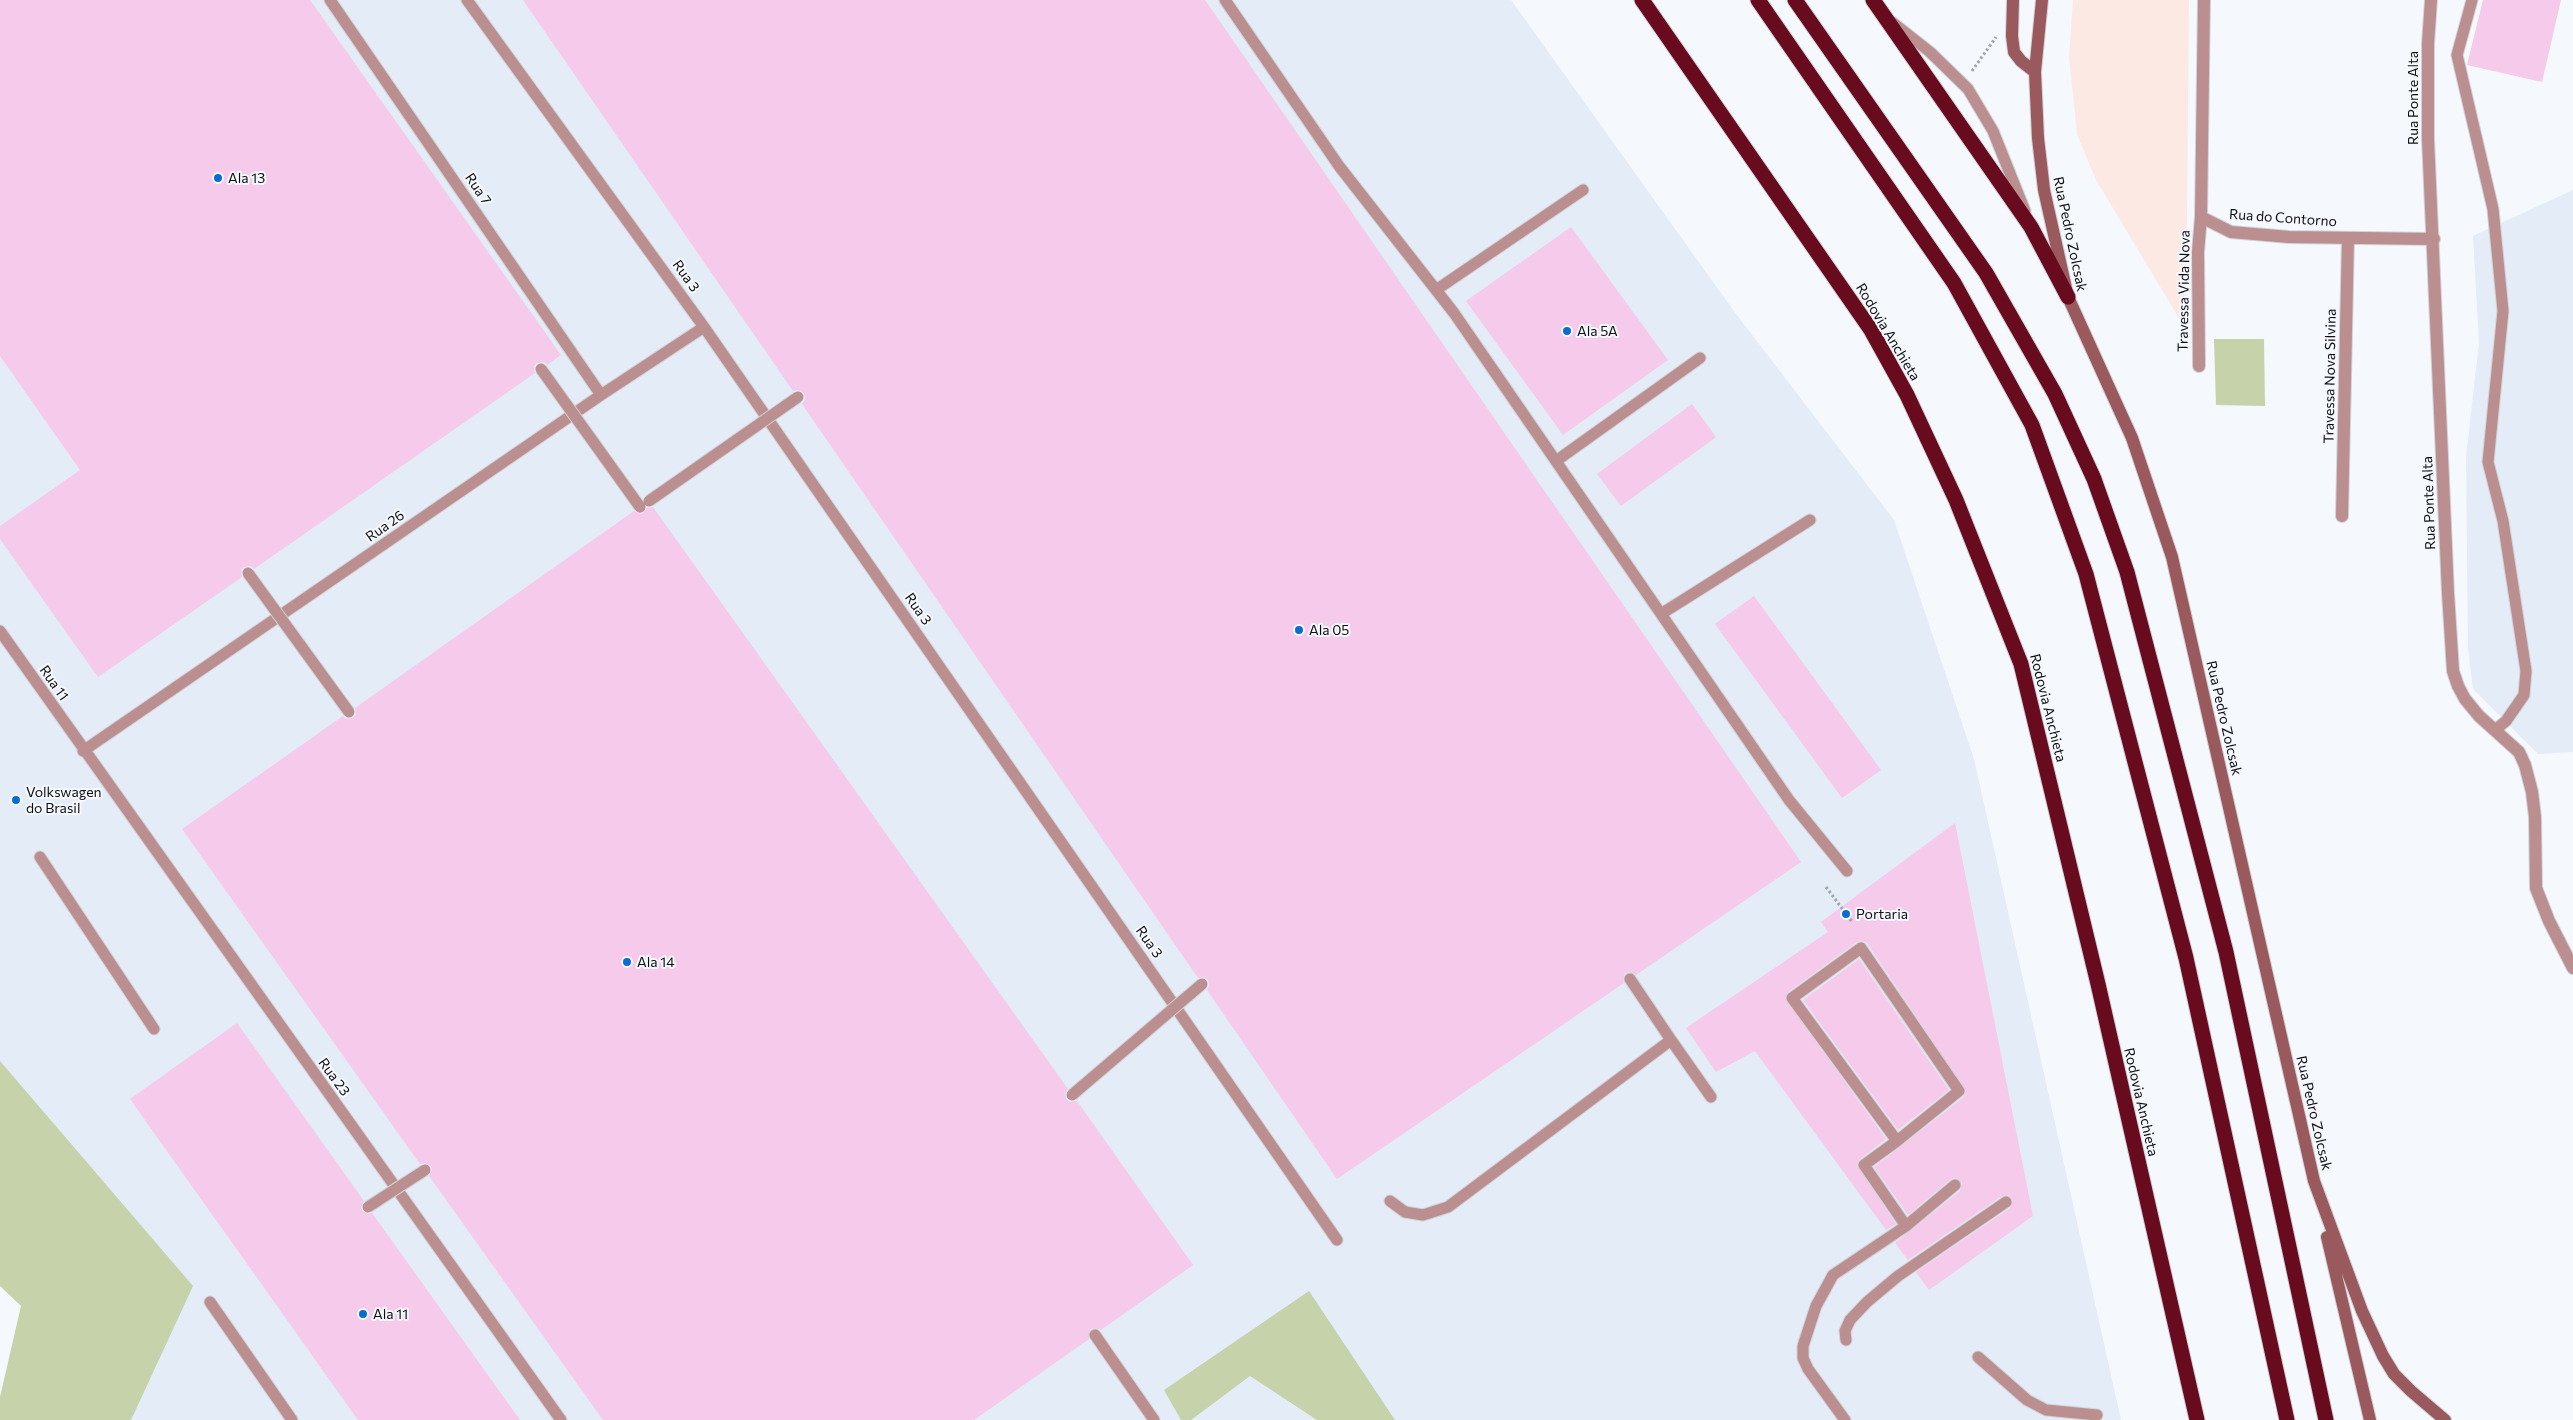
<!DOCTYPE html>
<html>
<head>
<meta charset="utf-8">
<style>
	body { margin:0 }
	canvas { display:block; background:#f5f8fd }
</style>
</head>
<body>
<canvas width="2573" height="1420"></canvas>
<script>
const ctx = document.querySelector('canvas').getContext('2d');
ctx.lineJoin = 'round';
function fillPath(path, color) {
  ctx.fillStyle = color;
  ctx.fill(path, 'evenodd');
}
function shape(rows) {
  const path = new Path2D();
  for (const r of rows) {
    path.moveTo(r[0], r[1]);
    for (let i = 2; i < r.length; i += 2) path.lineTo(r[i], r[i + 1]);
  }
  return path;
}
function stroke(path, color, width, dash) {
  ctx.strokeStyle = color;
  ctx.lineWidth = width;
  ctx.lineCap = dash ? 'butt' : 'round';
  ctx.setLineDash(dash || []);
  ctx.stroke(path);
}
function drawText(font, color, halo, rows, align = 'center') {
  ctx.font = font + ' Commissioner,sans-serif';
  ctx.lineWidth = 4;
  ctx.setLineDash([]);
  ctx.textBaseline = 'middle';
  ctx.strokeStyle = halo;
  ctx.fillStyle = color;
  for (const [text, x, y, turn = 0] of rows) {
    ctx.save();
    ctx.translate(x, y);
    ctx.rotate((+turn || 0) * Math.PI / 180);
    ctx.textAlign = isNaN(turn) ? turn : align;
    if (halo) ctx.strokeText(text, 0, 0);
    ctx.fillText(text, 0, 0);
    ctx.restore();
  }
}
fillPath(shape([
	[0,0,1511,0,1736,314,1894,520,1974,759,2121,1420,86,1420,0,1193],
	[2573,190,2573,752,2538,754,2473,689,2468,649,2466,457,2479,343,2473,236]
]), '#e4ecf7');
fillPath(shape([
	[2073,0,2189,0,2186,330,2095,178,2077,134,2069,57]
]), '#fde9e3');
fillPath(shape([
	[2264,339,2265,406,2216,405,2214,339],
	[0,1061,193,1286,131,1420,0,1420,0,1397,21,1306,0,1286],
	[1309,1291,1395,1420,1317,1420,1250,1376,1191,1420,1181,1420,1164,1390]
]), '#c5d2aa');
fillPath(shape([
	[0,0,310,0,561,355,547,365,544,362,537,363,534,366,535,373,254,569,251,566,244,567,241,570,242,577,98,677,0,539,0,526,80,470,0,356],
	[523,0,1205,0,1801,862,1636,975,1630,972,1625,973,1623,979,1624,983,1337,1179,1207,990,1209,986,1208,980,1204,977,1198,978,802,404,805,400,804,393,798,390,793,391],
	[2483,0,2561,0,2542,82,2467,65],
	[1571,227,1668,360,1563,435,1466,301],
	[1692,404,1716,437,1621,506,1597,474],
	[653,507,1068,1089,1065,1093,1066,1099,1070,1102,1077,1101,1193,1265,1101,1330,1095,1328,1090,1329,1089,1339,974,1420,603,1420,429,1176,432,1170,431,1166,425,1163,420,1164,182,829,343,716,346,719,353,718,356,715,355,708,634,511,641,514,647,508],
	[1754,596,1881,770,1842,798,1715,624],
	[1955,823,2033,1216,1929,1290,1916,1272,2010,1208,2013,1201,2009,1195,2002,1196,1908,1260,1895,1243,1960,1191,1962,1183,1957,1178,1951,1179,1908,1215,1874,1167,1964,1097,1966,1091,1867,943,1861,941,1857,942,1788,992,1785,998,1886,1139,1860,1159,1857,1165,1896,1224,1886,1230,1755,1051,1716,1072,1686,1028,1828,932,1821,922],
	[1859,959,1949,1090,1898,1130,1803,1000],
	[237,1023,364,1201,361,1207,362,1211,368,1214,372,1213,520,1420,358,1420,130,1099]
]), '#f5caeb');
const lane = shape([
	[330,0,601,395],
	[467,0,704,327,1337,1240],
	[1225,0,1339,166,1454,313,1789,800,1847,871],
	[2472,0,2457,55,2493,209,2503,311,2488,462,2503,521,2526,671,2524,695,2506,721,2495,730],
	[1892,22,1930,52,1968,89,1993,131,2025,211],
	[1436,290,1583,190],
	[1556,461,1700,358],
	[1661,614,1810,520],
	[0,631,561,1420],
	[83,751,601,395,704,327],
	[40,857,154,1029],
	[1671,1040,1711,1097],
	[1390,1201,1405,1212,1423,1215,1448,1207,1671,1040,1630,979],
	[1906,1226,1955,1185],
	[210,1302,292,1420],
	[1095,1335,1154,1420],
	[1846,1340,1845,1331,1850,1320,1867,1302,1898,1276,2006,1202],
	[1978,1357,2027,1400,2046,1410,2097,1415],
	[1845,1420,1808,1369,1803,1358,1803,1346,1816,1306,1833,1275,1906,1226,1864,1165,1897,1141,1959,1091,1861,948,1792,998,1897,1141]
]);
const street = shape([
	[2431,0,2428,44,2428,139,2448,593,2453,671,2458,686,2465,699,2479,716,2519,752,2525,765,2532,792,2535,817,2536,888,2549,921,2573,968],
	[2201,217,2231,232,2289,237,2434,239],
	[2199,366,2198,252,2201,217,2204,0],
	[2342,516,2348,238]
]);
const secondary = shape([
	[2013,0,2012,36,2014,52,2021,61,2035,72],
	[2042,0,2035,72,2038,138,2044,190,2068,297,2132,438,2172,557,2314,1181,2362,1311,2383,1356,2394,1374,2411,1391,2445,1420],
	[2327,1237,2370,1420]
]);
const highway = shape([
	[1642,0,1871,330,1907,395,1956,500,2021,664,2098,984,2197,1420],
	[1758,0,1954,283,2032,425,2086,574,2186,958,2287,1420],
	[1795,0,1986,273,2055,394,2094,479,2127,572,2226,952,2326,1420],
	[1873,0,2031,227,2068,297]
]);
stroke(lane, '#d0d3d7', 13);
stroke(street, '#d0d3d7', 14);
stroke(secondary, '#d0d3d7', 14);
stroke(highway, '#d0d3d7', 17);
stroke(shape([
	[1972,71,1996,37],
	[1826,887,1853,923]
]), '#a4a6aa', 3, [2.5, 2.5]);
stroke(lane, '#bb8e8f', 11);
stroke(street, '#bb8e8f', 12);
stroke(secondary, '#9a5a5d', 12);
stroke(highway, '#690b1f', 15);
const laneBridge = shape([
	[541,369,640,507],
	[649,501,798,397],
	[248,573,349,712],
	[1072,1095,1202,984],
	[368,1207,425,1170]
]);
stroke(laneBridge, '#d0d3d7', 13, []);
stroke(laneBridge, '#bb8e8f', 11);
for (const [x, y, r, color] of [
	[218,178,5,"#096cd4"],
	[1567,331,5,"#096cd4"],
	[1299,630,5,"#096cd4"],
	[16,800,5,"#096cd4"],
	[1846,914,5,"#096cd4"],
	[627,962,5,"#096cd4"],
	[363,1314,5,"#096cd4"]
]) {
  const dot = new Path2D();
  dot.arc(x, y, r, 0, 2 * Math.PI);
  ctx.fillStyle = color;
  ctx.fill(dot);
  stroke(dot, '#f5f8fd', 2);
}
drawText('14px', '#0d0e0f', '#f5f8fd', [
	["Rua Ponte Alta",2413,98,-90],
	["Rua 7",478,189,56],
	["Rua do Contorno",2283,218,4],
	["Rua Pedro Zolcsak",2070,234,78],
	["Rua 3",686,276,54],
	["Travessa Vida Nova",2184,291,-89],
	["Rodovia Anchieta",1888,332,59],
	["Travessa Nova Silvina",2330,376,-89],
	["Rua Ponte Alta",2429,503,-92],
	["Rua 26",385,526,-35],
	["Rua 3",918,609,55],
	["Rua 11",54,683,55],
	["Rodovia Anchieta",2048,708,76],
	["Rua Pedro Zolcsak",2224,718,77],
	["Rua 3",1149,942,55],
	["Rua 23",334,1077,54],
	["Rodovia Anchieta",2141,1102,77],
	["Rua Pedro Zolcsak",2314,1113,77]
]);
drawText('14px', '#0d0e0f', '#f5f8fd', [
	["Ala 13",228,178],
	["Ala 5A",1577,331],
	["Ala 05",1309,630],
	["Volkswagen",26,792],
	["do Brasil",26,808],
	["Portaria",1856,914],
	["Ala 14",637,962],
	["Ala 11",373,1314]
], 'left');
</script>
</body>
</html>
